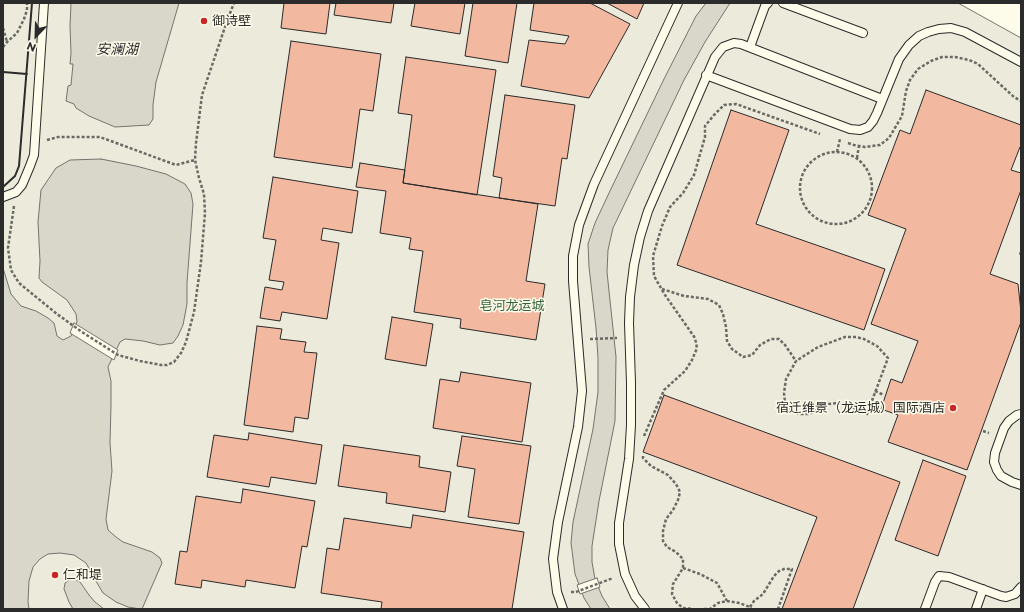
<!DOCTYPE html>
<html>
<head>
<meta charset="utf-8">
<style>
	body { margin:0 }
	#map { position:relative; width:1024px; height:612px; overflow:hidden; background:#fdfbea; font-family:Montserrat,sans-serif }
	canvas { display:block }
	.frame { position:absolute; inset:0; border:4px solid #2b2b2b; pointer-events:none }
	.north { position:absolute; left:16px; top:16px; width:40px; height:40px; -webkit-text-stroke:3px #fdfbea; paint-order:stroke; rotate:203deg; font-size:11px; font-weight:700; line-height:16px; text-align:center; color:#2b2b2b }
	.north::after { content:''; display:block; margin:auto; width:14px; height:18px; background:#2b2b2b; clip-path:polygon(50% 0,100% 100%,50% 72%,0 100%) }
</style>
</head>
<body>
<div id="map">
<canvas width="1024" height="612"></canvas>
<div class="frame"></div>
<div class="north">N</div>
</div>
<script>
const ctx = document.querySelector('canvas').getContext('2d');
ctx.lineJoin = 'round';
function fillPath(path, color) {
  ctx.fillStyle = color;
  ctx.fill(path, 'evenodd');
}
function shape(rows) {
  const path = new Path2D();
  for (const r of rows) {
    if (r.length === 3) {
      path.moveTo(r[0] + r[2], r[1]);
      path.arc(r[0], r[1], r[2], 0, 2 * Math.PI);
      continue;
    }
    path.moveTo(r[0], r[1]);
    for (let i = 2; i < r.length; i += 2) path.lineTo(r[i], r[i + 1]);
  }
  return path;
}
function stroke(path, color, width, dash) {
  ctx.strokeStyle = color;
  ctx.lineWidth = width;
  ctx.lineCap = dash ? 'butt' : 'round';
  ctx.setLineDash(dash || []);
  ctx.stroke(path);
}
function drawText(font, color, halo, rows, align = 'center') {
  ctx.font = font + ' Montserrat,"Noto Sans SC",sans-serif';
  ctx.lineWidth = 3;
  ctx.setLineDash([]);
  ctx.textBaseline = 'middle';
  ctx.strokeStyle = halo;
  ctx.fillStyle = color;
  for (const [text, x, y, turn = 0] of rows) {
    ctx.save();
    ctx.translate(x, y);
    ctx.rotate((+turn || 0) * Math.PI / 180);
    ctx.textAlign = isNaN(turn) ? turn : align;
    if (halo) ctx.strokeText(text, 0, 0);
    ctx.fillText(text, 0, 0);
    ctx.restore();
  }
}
const green = shape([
	[3,3,958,3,1021,38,1021,609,3,609,3,3]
]);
fillPath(green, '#ecebdb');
stroke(green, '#74746e', 1);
const water = shape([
	[71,3,179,3,156,82,153,105,153,119,149,125,115,127,89,116,76,108,74,104,66,101,68,86,71,85,73,64,70,64,71,53,70,26,71,3],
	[706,3,730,3,705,42,684,80,613,228,608,250,607,272,616,357,615,421,599,501,592,546,592,562,595,579,602,596,610,609,591,609,584,598,575,574,571,543,573,522,593,429,598,392,598,358,596,328,589,267,588,244,595,223,609,193,664,79,696,16,706,3],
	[101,159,136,166,166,174,185,184,191,193,193,204,187,283,187,304,183,325,178,336,173,343,160,345,143,341,125,339,120,342,108,367,111,381,111,405,110,443,112,471,106,519,108,530,116,537,123,542,152,552,160,558,162,563,142,609,140,609,128,607,116,602,103,593,93,576,86,563,74,555,60,553,48,554,40,559,33,567,29,581,28,602,29,609,3,609,3,268,11,294,21,306,36,311,48,318,54,323,57,336,63,340,71,336,77,322,76,314,67,300,42,282,39,278,40,261,38,222,41,190,56,168,70,160,101,159],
	[74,579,80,582,89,595,95,602,104,609,73,609,69,602,64,589,65,583,69,580,74,579]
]);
fillPath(water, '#d8d7c9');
stroke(water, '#74746e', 1);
const pier = shape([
	[74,323,118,350,114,360,70,333,74,323],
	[597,578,600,587,580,594,577,585,597,578]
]);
fillPath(pier, '#fdfbea');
stroke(pier, '#74746e', 1);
const building = shape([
	[284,3,330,3,326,34,281,28,284,3],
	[336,3,394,3,391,23,334,15,336,3],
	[415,3,465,3,460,34,411,26,415,3],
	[473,3,517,3,508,63,465,56,473,3],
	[534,3,590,3,630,24,589,98,521,86,529,40,565,44,569,36,530,30,534,3],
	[607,3,644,3,637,19,607,3],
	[291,41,381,54,373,111,360,109,352,168,274,157,291,41],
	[406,57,496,70,477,195,403,183,412,115,398,113,406,57],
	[926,90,1021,125,1021,147,1020,147,1011,170,1021,173,1021,190,990,274,1018,284,1021,312,1021,322,967,470,888,442,898,415,881,409,891,379,902,383,918,341,871,324,906,229,868,215,900,130,910,134,926,90],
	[505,95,575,105,567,159,562,158,555,206,499,198,502,178,493,176,505,95],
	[731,110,789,130,756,224,885,269,864,330,677,265,731,110],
	[360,163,405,170,403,183,538,204,526,281,545,284,536,340,460,328,461,319,414,312,423,251,409,249,411,238,380,233,386,191,356,187,360,163],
	[273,177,358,191,352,233,323,228,321,240,339,243,327,319,282,312,280,321,260,318,265,287,282,290,284,282,269,280,276,240,263,238,273,177],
	[392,317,433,324,426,366,385,359,392,317],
	[257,326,282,329,280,339,306,342,304,352,317,353,308,419,295,417,293,432,244,425,257,326],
	[461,372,531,383,522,442,433,428,440,379,459,382,461,372],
	[664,395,900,482,853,609,782,609,817,517,643,452,664,395],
	[249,433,322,445,316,484,271,477,269,487,207,477,214,435,248,440,249,433],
	[462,436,531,446,519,524,468,517,475,469,457,466,462,436],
	[344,445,420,456,419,467,451,472,445,512,386,503,387,493,338,486,344,445],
	[923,460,966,476,938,556,895,540,923,460],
	[243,489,315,501,307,547,302,546,295,588,246,580,245,587,202,580,201,588,175,584,180,551,187,552,196,496,241,503,243,489],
	[413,515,524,532,512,609,381,609,382,602,321,593,327,548,339,550,344,518,411,528,413,515]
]);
fillPath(building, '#f2b8a0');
stroke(building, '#2b2b2b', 1);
const lane = shape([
	[783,3,863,33],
	[750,47,765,6,768,3],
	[706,75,850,129,860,130,868,127,873,121,877,113,899,59,909,45,919,36,928,32,939,29,951,28,965,32,1021,62],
	[3,197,16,192,22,185,30,166,34,155,44,3],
	[1021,414,1017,415,1009,421,1004,428,995,453,994,462,997,470,1001,476,1012,482,1021,485],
	[563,609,557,592,553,559,558,522,578,427,582,391,573,281,573,256,579,225,594,184,678,3],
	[645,609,635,596,625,574,619,544,619,523,629,459,631,425,631,383,629,323,630,297,634,265,640,237,648,211,715,57,723,47,734,43,741,44,882,99],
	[925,609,935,582,939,576,949,577,1001,596,1006,597,1015,594,1021,587],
	[976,609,983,589]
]);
stroke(lane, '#2b2b2b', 10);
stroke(shape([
	[3,28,7,42],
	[3,47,7,42,17,33,24,19,27,10,27,3],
	[47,140,58,137,100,137,176,165,195,160],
	[848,143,854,145,865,147,880,145,889,138,902,116,906,91,910,80,918,69,931,61,942,57,955,57,969,60,978,64,1014,97,1021,101],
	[837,152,840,139],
	[836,188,36],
	[857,158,859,145],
	[14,206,8,248,11,270,19,283,57,314,82,332,118,355,140,361,161,365,167,365,174,362,181,353,186,342,194,312,201,262,205,213,204,194,199,178,195,160,196,143,202,95,227,21,234,3],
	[1021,252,1020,255,1021,256],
	[662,289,684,296,708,299,719,305,723,314,726,327,727,341,732,349,743,357,752,355,760,345,771,339,779,339,785,345,796,361,786,379,784,393,785,403,791,410,799,414,809,414,829,404,838,403,867,414,888,358,877,346,864,339,856,337,845,337,818,347,796,361],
	[590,339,617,338],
	[875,391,884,395],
	[983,431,989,433],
	[644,436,664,390,685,371,692,360,697,348,695,338,665,295,654,276,653,256,662,226,670,207,683,193,694,175,705,137,705,126,714,115,724,105,736,104,820,134],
	[643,456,643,458,651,466,668,475,676,484,680,492,678,500,673,510,666,519,663,531,663,541,667,547,676,552,683,559,683,568,673,584,672,594,677,603,683,608,692,609],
	[683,568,700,574,717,583,727,601],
	[571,592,576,592,613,578],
	[750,607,754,601,763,594,774,576,779,571,784,569,792,569,778,609],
	[704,609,710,609,718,603,727,601,739,603,750,607,751,609]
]), '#6a6964', 2.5, [3, 2]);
stroke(lane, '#fdfbea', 8);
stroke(shape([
	[3,72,27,74],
	[3,187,15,176,19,166,32,3]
]), '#2b2b2b', 2);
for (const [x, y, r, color] of [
	[204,21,4,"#c62828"],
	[953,408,4,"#c62828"],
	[55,575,4,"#c62828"]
]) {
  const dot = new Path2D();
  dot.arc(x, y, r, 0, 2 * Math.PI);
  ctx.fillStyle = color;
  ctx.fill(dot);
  stroke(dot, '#fdfbea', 1.5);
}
drawText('13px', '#2b2b2b', '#fdfbea', [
	["御诗壁",212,21],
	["宿迁维景（龙运城）国际酒店",945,408,"right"],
	["仁和堤",63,575]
], 'left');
drawText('13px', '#34623c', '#fdfbea', [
	["皂河龙运城",512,306]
]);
drawText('italic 14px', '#2b2b2b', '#fdfbea', [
	["安澜湖",117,50]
]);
</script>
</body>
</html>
